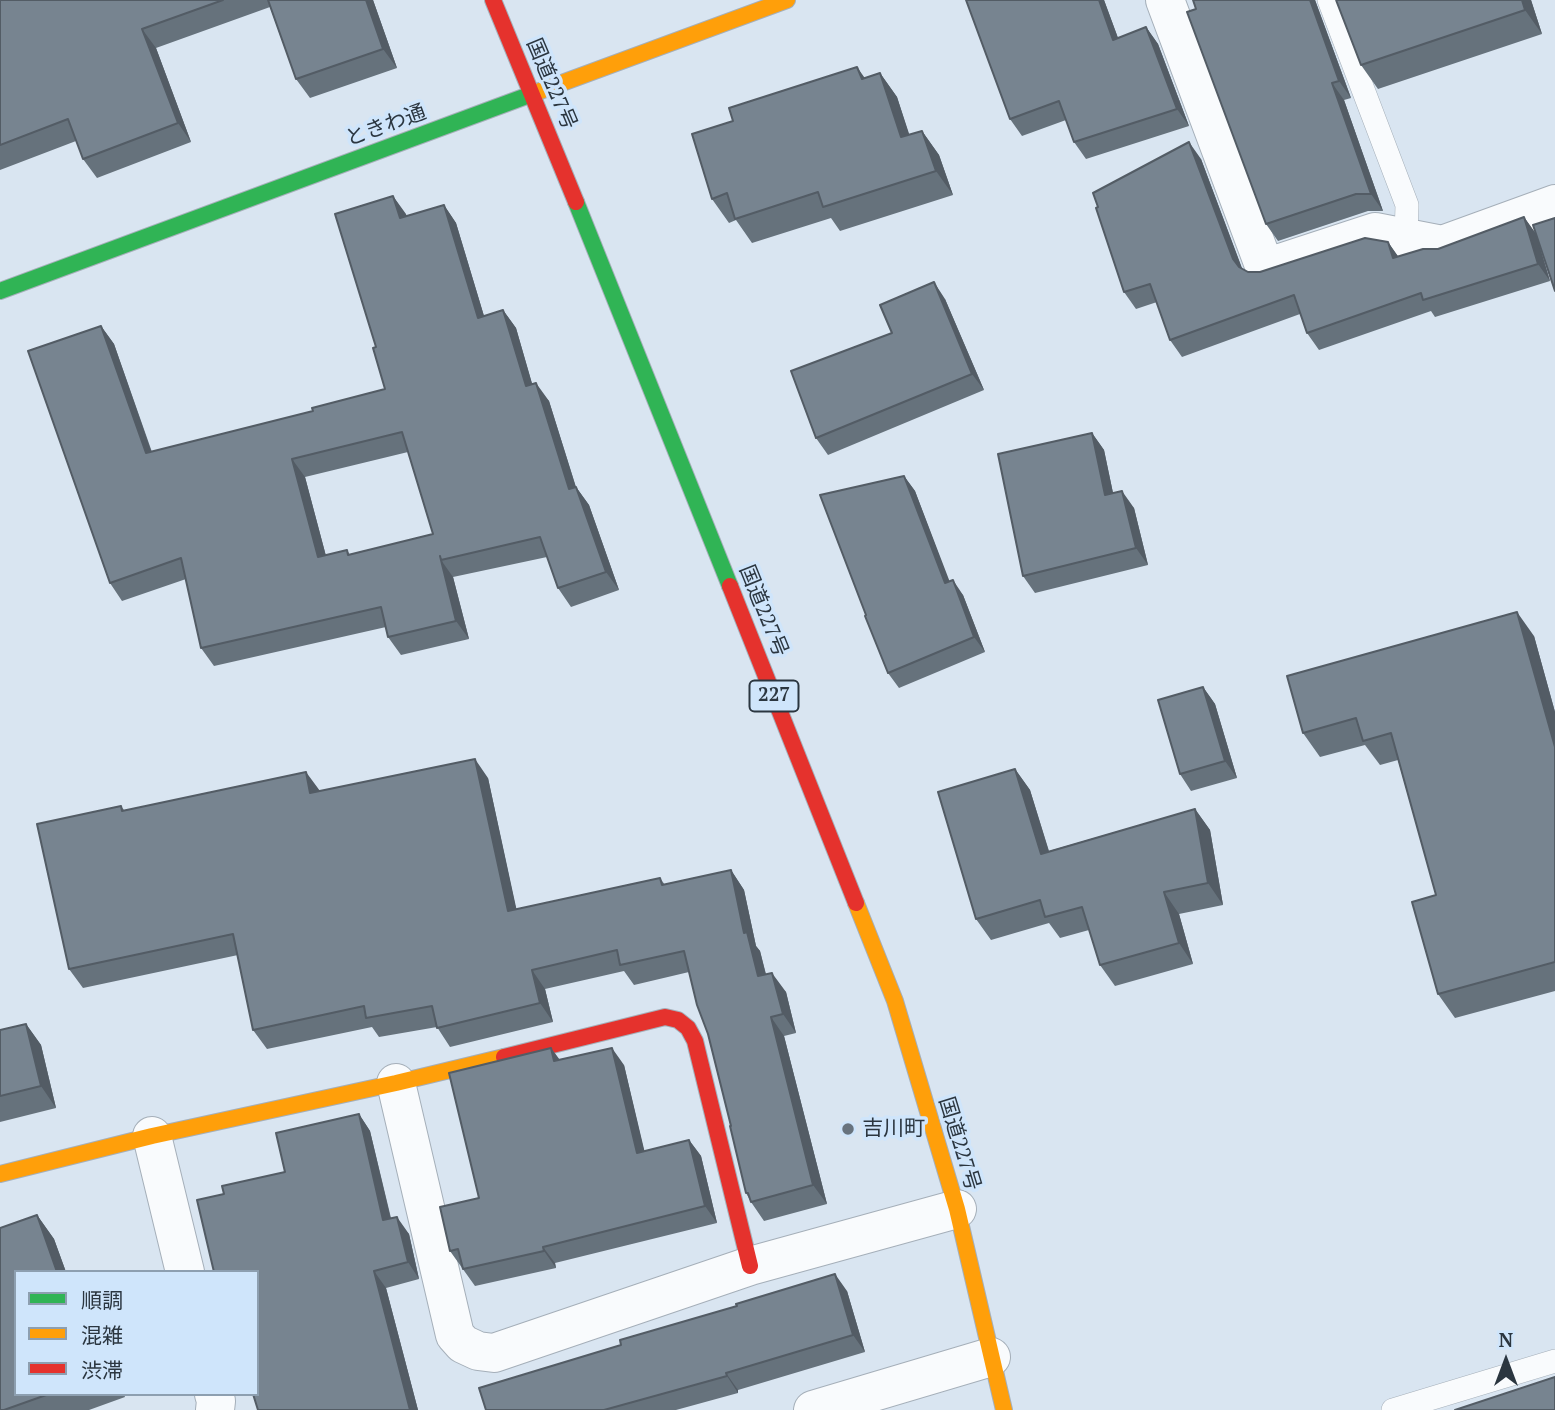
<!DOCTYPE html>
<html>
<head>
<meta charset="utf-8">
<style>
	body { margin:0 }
	#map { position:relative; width:1555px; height:1410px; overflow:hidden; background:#d9e5f1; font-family:"PT Serif","Noto Sans JP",serif }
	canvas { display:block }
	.legend { position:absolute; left:14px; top:1270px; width:245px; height:126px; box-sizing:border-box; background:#cfe5fb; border:2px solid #8d9fb0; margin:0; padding:9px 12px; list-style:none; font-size:21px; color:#2b3640 }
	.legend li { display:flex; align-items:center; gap:14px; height:35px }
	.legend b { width:35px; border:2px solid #8d9fb0 }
	.north { position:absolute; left:1471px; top:1326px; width:70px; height:70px; -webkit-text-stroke:5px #cfe5fb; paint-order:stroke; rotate:0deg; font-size:19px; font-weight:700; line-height:28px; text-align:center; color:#2b3640 }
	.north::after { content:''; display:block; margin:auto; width:24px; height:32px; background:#2b3640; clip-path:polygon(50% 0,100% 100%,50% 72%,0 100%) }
</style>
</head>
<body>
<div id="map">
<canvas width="1555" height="1410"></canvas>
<ul class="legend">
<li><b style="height:9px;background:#30b455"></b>順調</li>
<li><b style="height:9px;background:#ff9f0a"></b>混雑</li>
<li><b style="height:9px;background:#e5322d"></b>渋滞</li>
</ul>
<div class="north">N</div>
</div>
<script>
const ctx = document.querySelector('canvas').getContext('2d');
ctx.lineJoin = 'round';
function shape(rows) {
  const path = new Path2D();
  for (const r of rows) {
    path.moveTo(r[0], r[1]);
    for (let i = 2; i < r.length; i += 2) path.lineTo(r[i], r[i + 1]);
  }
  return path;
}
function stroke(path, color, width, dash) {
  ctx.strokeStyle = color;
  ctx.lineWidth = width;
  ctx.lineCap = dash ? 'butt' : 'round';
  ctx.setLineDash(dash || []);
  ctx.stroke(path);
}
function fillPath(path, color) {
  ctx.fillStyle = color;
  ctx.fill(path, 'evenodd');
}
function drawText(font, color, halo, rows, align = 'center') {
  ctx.font = font + ' "PT Serif","Noto Sans JP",serif';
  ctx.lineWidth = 7;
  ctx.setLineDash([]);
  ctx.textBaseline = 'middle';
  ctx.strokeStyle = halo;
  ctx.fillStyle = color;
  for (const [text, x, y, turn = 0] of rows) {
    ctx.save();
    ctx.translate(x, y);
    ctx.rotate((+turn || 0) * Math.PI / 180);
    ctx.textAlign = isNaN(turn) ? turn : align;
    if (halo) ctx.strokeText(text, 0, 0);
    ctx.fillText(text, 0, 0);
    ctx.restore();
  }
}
const lane = shape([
	[1329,0,1407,205,1406,238],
	[1393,1410,1555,1361]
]);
const street = shape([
	[1165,0,1265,268,1375,232,1442,245,1555,204],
	[396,1083,455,1335,463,1344,478,1351,494,1353,750,1266,957,1209],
	[152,1136,185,1272],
	[214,1394,216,1401,215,1410],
	[813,1410,991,1357]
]);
const fast = shape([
	[576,202,730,586],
	[0,291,532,94]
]);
const slow = shape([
	[532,94,787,0],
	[856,903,895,1001,957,1209,1004,1410],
	[0,1174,152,1136,396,1083,504,1057]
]);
const jam = shape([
	[493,0,576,202],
	[730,586,856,903],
	[504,1057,665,1017,678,1020,688,1028,695,1041,750,1266]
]);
stroke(lane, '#a5afb9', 24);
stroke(street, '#a5afb9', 40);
stroke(fast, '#a5afb9', 18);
stroke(slow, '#a5afb9', 18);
stroke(jam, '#a5afb9', 18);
stroke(lane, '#f9fbfd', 23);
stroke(street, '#f9fbfd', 38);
stroke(fast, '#30b455', 16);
stroke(slow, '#ff9f0a', 16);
stroke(jam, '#e5322d', 16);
fillPath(shape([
	[0,0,373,0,397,68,310,98,296,79,270,7,156,48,191,142,97,178,83,159,76,141,0,170],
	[1104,0,1118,38,1146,27,1158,44,1189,126,1086,159,1074,142,1066,120,1022,136,1010,119],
	[1315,0,1351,98,1344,100,1383,211,1368,211,1278,241,1266,224],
	[1336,0,1531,0,1542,34,1378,89,1361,65],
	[880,73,897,97,909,135,922,131,939,155,953,195,840,231,831,218,752,243,736,220,729,223,712,199,865,78],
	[1201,159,1242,269,1248,272,1260,272,1388,242,1398,257,1438,249,1524,217,1536,234,1550,281,1435,317,1431,311,1319,350,1307,333,1300,314,1182,357,1170,340,1157,302,1136,309,1124,292],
	[393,196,406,216,444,205,456,223,484,316,503,310,516,328,532,384,549,401,576,487,589,505,619,590,571,607,558,588,547,557,453,577,469,639,401,655,388,637,386,627,214,666,201,648,186,579,122,601,110,583,101,326,114,344,152,452,313,411,385,389,376,347],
	[408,452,433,534,350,555,347,550,326,556,305,477],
	[945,299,984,390,828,455,816,438,892,333],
	[1092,433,1104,450,1113,493,1134,508,1148,565,1035,593,1023,576],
	[904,476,915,491,949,582,963,595,985,652,899,688,888,673,866,615],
	[1534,636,1555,712,1555,991,1455,1018,1438,994,1436,895,1398,760,1380,765,1365,745,1320,757,1303,733],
	[1203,687,1215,704,1237,778,1191,791,1180,774],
	[1015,769,1030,790,1049,851,1195,809,1210,830,1223,905,1179,914,1193,964,1115,986,1100,965,1089,930,1060,938,1049,923,991,940,976,919],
	[488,778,516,909,660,878,665,885,731,870,744,890,756,946,760,951,766,974,786,992,796,1033,784,1036,827,1204,764,1221,751,1202,746,1193,731,1126,708,1034,689,972,634,985,624,971,545,989,553,1022,450,1047,437,1027,379,1037,372,1027,267,1049,253,1030,238,955,83,988,69,969,121,806,124,810,320,791],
	[26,1024,41,1045,56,1108,0,1122,0,1030],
	[551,1048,560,1060,624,1065,644,1151,689,1140,701,1156,717,1223,555,1263,556,1268,475,1286,450,1251,479,1198],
	[359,1114,370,1131,391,1218,409,1234,419,1279,386,1288,418,1410,258,1410,224,1194,285,1172],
	[37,1215,54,1239,66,1272,16,1272,16,1394,124,1394,125,1397,89,1410,0,1410,0,1228],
	[847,1291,865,1352,738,1390,738,1393,676,1410,486,1410]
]), '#66727c');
fillPath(shape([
	[366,0,373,0,397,68,383,49],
	[1099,0,1104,0,1125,57,1113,40],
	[1310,0,1315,0,1351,98,1339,81],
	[1522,0,1531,0,1542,34,1525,10],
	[1146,27,1158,44,1189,126,1177,109],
	[142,29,156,48,191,142,178,123],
	[857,67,874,91,862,79],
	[880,73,897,97,918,161,901,137],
	[1332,83,1344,100,1383,211,1371,194],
	[922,131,939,155,953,195,936,171],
	[1189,142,1201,159,1245,276,1233,259],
	[393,196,406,214,412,236,400,218],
	[444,205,456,223,490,336,478,318],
	[1524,217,1536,234,1550,281,1538,264],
	[1388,242,1400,259,1393,258],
	[934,282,945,299,984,390,972,374],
	[503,310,516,328,538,404,526,386],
	[101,326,114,344,158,471,146,453],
	[536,383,549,401,582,507,569,489],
	[1092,433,1104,450,1117,512,1105,495],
	[292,459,305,477,331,575,318,557],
	[904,476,915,491,956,598,945,583],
	[576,487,589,505,619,590,606,572],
	[1122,491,1134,508,1148,565,1136,548],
	[441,560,453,577,469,639,456,621],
	[953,580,963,595,985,652,974,637],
	[1517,612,1534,636,1555,712,1555,747],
	[1203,687,1215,704,1237,778,1225,761],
	[475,759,488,778,521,930,508,911],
	[1015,769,1030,790,1056,875,1041,854],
	[306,772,320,791,310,793],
	[1195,809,1210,830,1223,905,1208,883],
	[731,870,744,890,756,946,760,951,771,996,758,976,744,933],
	[1164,892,1179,914,1193,964,1179,943],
	[532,970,545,989,553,1022,540,1003],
	[772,973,786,992,796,1033,783,1014],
	[771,1017,784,1036,827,1204,813,1185],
	[26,1024,41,1045,56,1108,41,1086],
	[551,1048,563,1065,554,1061],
	[612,1048,624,1065,649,1170,637,1153],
	[359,1114,370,1131,395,1237,383,1220],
	[689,1140,701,1156,717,1223,705,1206],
	[37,1215,54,1239,66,1272,57,1272],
	[397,1217,409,1234,419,1279,408,1262],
	[543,1247,555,1263,556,1268,544,1251],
	[374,1271,386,1288,418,1410,410,1410],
	[835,1274,847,1291,865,1352,853,1335],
	[726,1373,738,1390,738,1393,727,1376]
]), '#535c65');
const building = shape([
	[0,0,223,0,142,29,178,123,83,159,68,119,0,145,0,0],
	[268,0,366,0,383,49,296,79,268,0],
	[966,0,1099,0,1113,40,1146,27,1177,109,1074,142,1059,101,1010,119,966,0],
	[1193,0,1310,0,1339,81,1332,83,1371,194,1356,194,1266,224,1187,12,1196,9,1193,0],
	[1336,0,1522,0,1525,10,1361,65,1336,0],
	[857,67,862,79,880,73,901,137,922,131,936,171,823,207,818,192,735,219,727,193,712,199,692,134,733,121,729,108,857,67],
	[1189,142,1233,259,1239,267,1248,272,1260,272,1365,238,1388,242,1393,258,1423,249,1438,249,1524,217,1538,264,1423,300,1421,293,1307,333,1294,295,1170,340,1150,284,1124,292,1096,208,1098,207,1093,193,1189,142],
	[393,196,400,218,444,205,478,318,503,310,526,386,536,383,569,489,576,487,606,572,558,588,540,537,441,560,440,556,456,621,388,637,381,607,201,648,181,558,110,583,28,351,101,326,146,453,313,411,312,408,385,389,373,348,376,347,335,214,393,196],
	[402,432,433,534,348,555,347,550,318,557,292,459,402,432],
	[1555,218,1555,291,1533,225,1555,218],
	[934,282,972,374,816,438,791,371,892,333,880,305,934,282],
	[1092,433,1105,495,1122,491,1136,548,1023,576,998,454,1092,433],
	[904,476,945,583,953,580,974,637,888,673,865,616,866,615,820,495,904,476],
	[1517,612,1555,747,1555,962,1438,994,1412,902,1436,895,1391,733,1363,741,1356,718,1303,733,1287,676,1517,612],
	[1203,687,1225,761,1180,774,1158,700,1203,687],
	[475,759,508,911,660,878,662,885,731,870,744,933,747,932,758,976,772,973,783,1014,771,1017,813,1185,751,1202,748,1193,746,1193,730,1126,731,1126,708,1034,697,1005,684,951,620,965,617,950,532,970,540,1003,437,1028,432,1006,366,1018,364,1006,253,1030,233,934,69,969,37,824,121,806,122,811,306,772,310,793,475,759],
	[1015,769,1041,854,1195,809,1208,883,1164,892,1179,943,1100,965,1082,907,1045,917,1040,900,976,919,938,792,1015,769],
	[26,1024,41,1086,0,1096,0,1030,26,1024],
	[551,1048,554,1061,612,1048,637,1153,689,1140,705,1206,543,1247,544,1251,463,1269,458,1249,450,1251,440,1207,479,1198,449,1073,551,1048],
	[359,1114,383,1220,397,1217,408,1262,374,1271,410,1410,258,1410,253,1394,257,1394,257,1272,214,1272,197,1200,224,1194,222,1186,285,1172,276,1133,359,1114],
	[37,1215,57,1272,16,1272,16,1394,49,1394,4,1410,0,1410,0,1228,37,1215],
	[835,1274,853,1335,726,1373,727,1376,604,1410,486,1410,479,1388,621,1345,620,1340,737,1306,736,1304,835,1274],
	[1555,1377,1555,1410,1455,1410,1555,1377]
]);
fillPath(building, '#778490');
stroke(building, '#535c65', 2);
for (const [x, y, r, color] of [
	[848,1129,7,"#68737e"]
]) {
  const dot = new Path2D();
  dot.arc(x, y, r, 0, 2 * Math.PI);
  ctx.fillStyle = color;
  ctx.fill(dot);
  stroke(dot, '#cfe5fb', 2.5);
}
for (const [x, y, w] of [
	[774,696,49]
]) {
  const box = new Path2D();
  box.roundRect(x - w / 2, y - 15.5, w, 31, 5);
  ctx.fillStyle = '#cfe5fb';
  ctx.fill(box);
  stroke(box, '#2b3640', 2);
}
drawText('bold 19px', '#2b3640', null, [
	["227",774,696]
]);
drawText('21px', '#2b3640', '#cfe5fb', [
	["国道227号",551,84,67],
	["ときわ通",386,126,-20],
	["国道227号",763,611,68],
	["国道227号",959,1144,73]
]);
drawText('21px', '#2b3640', '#cfe5fb', [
	["吉川町",862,1129]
], 'left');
</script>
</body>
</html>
